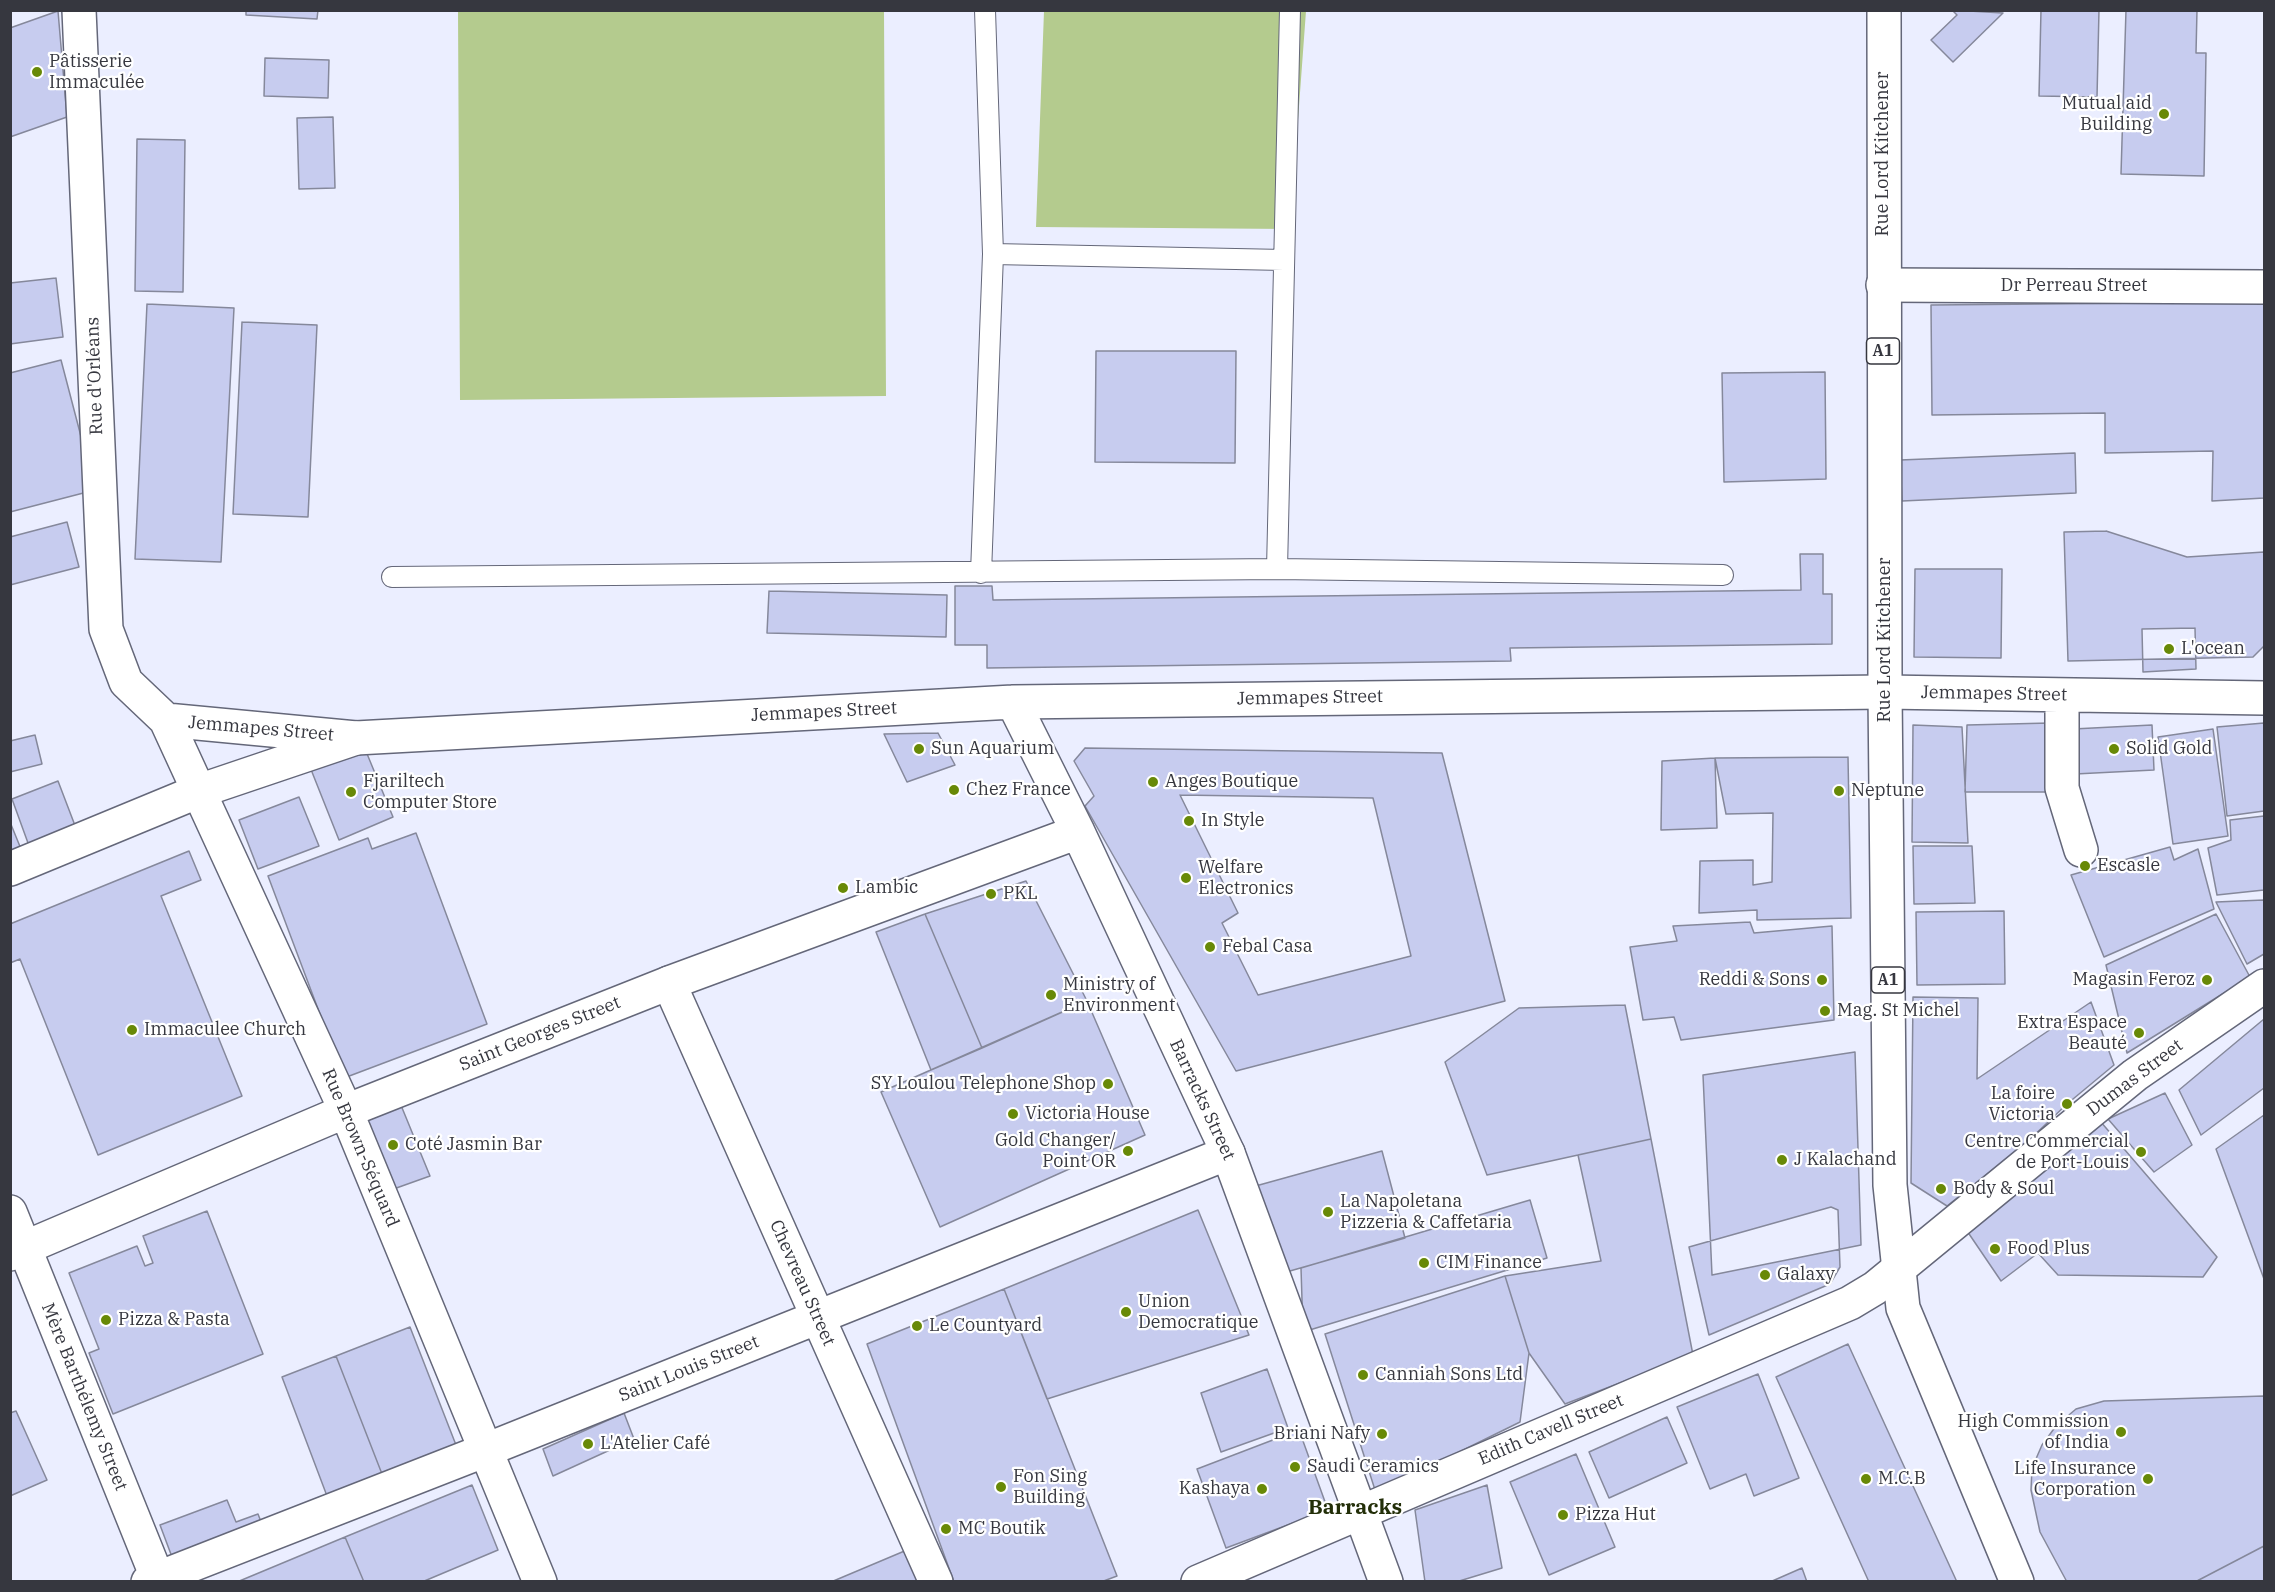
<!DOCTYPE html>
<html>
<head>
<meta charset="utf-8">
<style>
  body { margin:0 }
  #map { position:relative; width:2275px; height:1592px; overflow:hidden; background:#ebeeff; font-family:"IBM Plex Serif",serif }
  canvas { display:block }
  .frame { position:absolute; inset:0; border:12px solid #36373f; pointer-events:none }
</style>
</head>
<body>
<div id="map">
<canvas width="2275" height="1592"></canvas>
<div class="frame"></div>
</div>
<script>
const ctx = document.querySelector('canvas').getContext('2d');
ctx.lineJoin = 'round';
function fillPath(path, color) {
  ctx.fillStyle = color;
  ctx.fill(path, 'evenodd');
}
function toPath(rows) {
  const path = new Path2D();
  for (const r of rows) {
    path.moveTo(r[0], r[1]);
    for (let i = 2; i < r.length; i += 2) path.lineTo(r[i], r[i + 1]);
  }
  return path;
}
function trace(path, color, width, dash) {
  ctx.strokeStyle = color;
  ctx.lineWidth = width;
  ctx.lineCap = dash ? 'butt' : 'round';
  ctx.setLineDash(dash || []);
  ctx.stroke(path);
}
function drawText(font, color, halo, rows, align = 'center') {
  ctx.font = font + ' "IBM Plex Serif",serif';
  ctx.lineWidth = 4.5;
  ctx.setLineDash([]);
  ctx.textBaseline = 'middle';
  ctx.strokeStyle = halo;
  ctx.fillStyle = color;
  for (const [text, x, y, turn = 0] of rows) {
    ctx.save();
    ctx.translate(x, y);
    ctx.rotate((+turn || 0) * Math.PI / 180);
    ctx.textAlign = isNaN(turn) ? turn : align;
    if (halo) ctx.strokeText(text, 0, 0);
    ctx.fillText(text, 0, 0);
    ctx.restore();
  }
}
fillPath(toPath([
  [458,11,884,11,886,396,460,400],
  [1044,11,1306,11,1290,229,1036,227]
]), '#b4cb8e');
const building = toPath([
  [246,10,318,10,317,19,246,15,246,10],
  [1952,10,2003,13,1953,62,1931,40,1957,15,1952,10],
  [2041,10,2099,10,2097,97,2039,96,2041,10],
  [2126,10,2197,10,2196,53,2206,53,2204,176,2121,174,2126,10],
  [58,11,67,117,10,137,10,28,58,11],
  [265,58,329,60,328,98,264,96,265,58],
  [333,117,335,188,299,189,297,118,333,117],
  [137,139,185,140,183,292,135,291,137,139],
  [56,278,63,337,10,344,10,283,56,278],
  [2264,302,2264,498,2212,501,2213,451,2105,453,2105,413,1932,415,1931,305,2264,302],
  [147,304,234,308,221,562,135,559,147,304],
  [242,322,317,325,308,517,233,514,242,322],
  [1096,351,1236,351,1235,463,1095,462,1096,351],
  [61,360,95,490,10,512,10,373,61,360],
  [1825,372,1826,479,1724,482,1722,373,1825,372],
  [2075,453,2076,493,1902,501,1900,460,2075,453],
  [67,522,79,567,10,585,10,537,67,522],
  [2106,531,2187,557,2264,552,2264,646,2253,657,2068,661,2064,532,2106,531],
  [1800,554,1823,554,1823,594,1832,594,1832,644,1510,648,1511,661,987,668,987,645,955,645,955,586,992,586,993,600,1801,590,1800,554],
  [1915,569,2002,569,2001,658,1914,657,1915,569],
  [769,591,947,595,946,637,767,633,769,591],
  [2195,628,2196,669,2143,672,2142,629,2195,628],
  [2050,723,2050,792,1965,792,1967,725,2050,723],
  [2264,723,2264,811,2227,816,2217,727,2264,723],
  [1913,725,1962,727,1968,843,1912,842,1913,725],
  [2152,725,2154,770,2075,774,2073,729,2152,725],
  [2213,729,2228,836,2173,844,2158,737,2213,729],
  [938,733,955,765,907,782,884,734,938,733],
  [35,735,42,764,10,772,10,741,35,735],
  [363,744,393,817,339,840,310,767,363,744],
  [1085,748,1442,753,1505,1001,1236,1071,1085,806,1094,796,1074,761,1085,748],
  [1180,795,1373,798,1411,956,1258,995,1222,923,1238,913,1180,795],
  [1848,757,1851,918,1757,920,1757,910,1699,913,1700,861,1753,860,1753,885,1772,882,1773,813,1726,814,1715,758,1848,757],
  [1715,758,1717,828,1661,830,1662,761,1715,758],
  [58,781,79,836,32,854,12,799,58,781],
  [299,797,319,846,258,869,239,820,299,797],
  [2264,816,2264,890,2217,895,2208,848,2231,840,2230,820,2264,816],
  [10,822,21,849,10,853,10,822],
  [416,833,487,1024,344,1078,268,876,368,838,372,849,416,833],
  [1913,846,1972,846,1975,903,1914,904,1913,846],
  [2170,847,2174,860,2198,849,2214,909,2104,957,2071,875,2170,847],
  [189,851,201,880,161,896,242,1096,98,1155,20,959,10,963,10,924,189,851],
  [1026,881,1087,1001,982,1048,925,914,1026,881],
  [2264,900,2264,954,2247,964,2216,902,2264,900],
  [2004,911,2005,984,1917,985,1916,912,2004,911],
  [925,914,982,1048,931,1070,876,932,925,914],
  [2216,914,2250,977,2127,1053,2106,965,2216,914],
  [1750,922,1754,933,1832,926,1834,1020,1681,1040,1674,1017,1643,1020,1630,947,1677,941,1673,926,1750,922],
  [1913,997,1978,998,1977,1079,2091,1002,2114,1065,2067,1104,2025,1144,1947,1206,1911,1183,1913,997],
  [1087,1001,1145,1135,940,1227,881,1092,1087,1001],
  [1625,1005,1651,1139,1487,1175,1445,1062,1519,1008,1625,1005],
  [2264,1019,2264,1088,2201,1135,2179,1090,2264,1019],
  [1855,1052,1861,1245,1712,1275,1703,1075,1855,1052],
  [2165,1093,2192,1145,2154,1172,2108,1119,2165,1093],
  [398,1098,430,1176,388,1191,356,1115,398,1098],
  [2264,1115,2264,1279,2216,1149,2264,1115],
  [2100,1121,2217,1257,2203,1277,2058,1275,2038,1253,2001,1281,1963,1225,2100,1121],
  [1651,1139,1693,1355,1565,1404,1529,1353,1505,1276,1601,1261,1578,1155,1651,1139],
  [1382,1151,1405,1238,1276,1275,1252,1187,1382,1151],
  [1530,1200,1547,1258,1303,1332,1301,1268,1530,1200],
  [1831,1207,1838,1210,1840,1267,1830,1284,1709,1335,1689,1247,1831,1207],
  [1198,1210,1249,1335,1047,1399,1004,1289,1198,1210],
  [207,1211,263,1354,113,1414,89,1353,99,1349,69,1273,137,1246,145,1266,153,1263,143,1236,207,1211],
  [1505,1276,1529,1353,1520,1422,1376,1493,1325,1334,1505,1276],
  [1004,1289,1117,1576,1101,1582,954,1582,867,1344,1004,1289],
  [410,1327,456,1445,382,1474,336,1356,410,1327],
  [1848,1344,1957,1582,1869,1582,1776,1377,1848,1344],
  [336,1356,382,1474,327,1496,282,1377,336,1356],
  [1267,1369,1288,1428,1221,1452,1201,1393,1267,1369],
  [1758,1374,1799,1478,1754,1496,1746,1474,1710,1489,1677,1407,1758,1374],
  [2264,1396,2264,1546,2195,1582,2067,1582,2040,1532,2031,1490,2032,1468,2042,1445,2056,1426,2076,1409,2104,1401,2264,1396],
  [16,1411,47,1480,10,1496,10,1413,16,1411],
  [624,1413,634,1439,553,1476,543,1449,624,1413],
  [1667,1417,1687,1463,1609,1498,1589,1452,1667,1417],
  [1299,1430,1328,1510,1226,1548,1197,1469,1299,1430],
  [1576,1454,1615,1547,1549,1575,1510,1482,1576,1454],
  [472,1485,498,1550,422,1582,364,1582,345,1537,472,1485],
  [1487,1485,1502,1568,1456,1582,1425,1582,1415,1510,1487,1485],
  [227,1500,236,1522,258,1514,265,1532,175,1565,160,1525,227,1500],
  [345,1537,364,1582,237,1582,345,1537],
  [2264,1546,2264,1582,2195,1582,2264,1546],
  [914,1547,928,1582,831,1582,914,1547],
  [1802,1568,1807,1582,1770,1582,1802,1568]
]);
fillPath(building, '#c7ccef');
trace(building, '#85889b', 1.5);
const service = toPath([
  [993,254,1284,260],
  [1277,569,1290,10],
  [981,573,993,254,985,10],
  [392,577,1277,569,1723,575]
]);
const minor = toPath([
  [1883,285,2264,287],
  [1885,692,2264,698],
  [2062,695,2062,788,2081,850],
  [10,869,199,791,356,738],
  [669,983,936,1582],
  [10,1212,159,1582],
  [148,1582,486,1450,1228,1153],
  [1198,1582,1850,1303,1875,1288,2135,1075,2264,986]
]);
const tertiary = toPath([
  [79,10,106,629,126,682,166,720,346,1111,540,1582],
  [1013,702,1078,832,1228,1153,1386,1582],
  [166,720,356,738,1013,702,1885,692],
  [10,1254,346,1111,669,983,1078,832]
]);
const primary = toPath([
  [1884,10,1885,692,1890,1185,1903,1308,2017,1582]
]);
trace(service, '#646779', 22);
trace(minor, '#646779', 36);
trace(tertiary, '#646779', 36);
trace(primary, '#646779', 36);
trace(service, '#fff', 20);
trace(minor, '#fff', 33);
trace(tertiary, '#fff', 33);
trace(primary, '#fff', 33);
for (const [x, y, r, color] of [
  [37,72,6,"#688907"],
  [2164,114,6,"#688907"],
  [2169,649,6,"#688907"],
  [919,749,6,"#688907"],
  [2114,749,6,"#688907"],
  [1153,782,6,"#688907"],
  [954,790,6,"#688907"],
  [1839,791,6,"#688907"],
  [351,792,6,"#688907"],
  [1189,821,6,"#688907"],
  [2085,866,6,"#688907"],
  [1186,878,6,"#688907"],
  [843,888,6,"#688907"],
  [991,894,6,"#688907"],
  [1210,947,6,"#688907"],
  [1822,980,6,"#688907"],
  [2207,980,6,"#688907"],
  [1051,995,6,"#688907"],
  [1825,1011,6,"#688907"],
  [132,1030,6,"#688907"],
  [2139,1033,6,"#688907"],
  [1108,1084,6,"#688907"],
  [2067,1104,6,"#688907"],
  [1013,1114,6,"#688907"],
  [393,1145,6,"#688907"],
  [1128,1151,6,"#688907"],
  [2141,1152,6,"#688907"],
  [1782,1160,6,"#688907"],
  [1941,1189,6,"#688907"],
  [1328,1212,6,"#688907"],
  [1995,1249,6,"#688907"],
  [1424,1263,6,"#688907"],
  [1765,1275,6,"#688907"],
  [1126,1312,6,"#688907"],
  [106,1320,6,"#688907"],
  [917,1326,6,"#688907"],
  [1363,1375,6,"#688907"],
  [2121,1432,6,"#688907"],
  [1382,1434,6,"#688907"],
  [588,1444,6,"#688907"],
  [1295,1467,6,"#688907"],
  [1866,1479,6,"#688907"],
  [2148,1479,6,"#688907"],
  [1001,1487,6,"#688907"],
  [1262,1489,6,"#688907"],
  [1563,1515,6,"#688907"],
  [946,1529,6,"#688907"]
]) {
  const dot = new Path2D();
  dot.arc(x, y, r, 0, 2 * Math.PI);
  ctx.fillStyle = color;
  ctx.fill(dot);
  trace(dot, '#fff', 2);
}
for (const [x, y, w] of [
  [1883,351,33],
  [1888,980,33]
]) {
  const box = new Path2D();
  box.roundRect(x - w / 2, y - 13, w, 26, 4.5);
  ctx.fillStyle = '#fff';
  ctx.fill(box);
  trace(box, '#36373f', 1.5);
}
drawText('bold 16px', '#36373f', null, [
  ["A1",1883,351],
  ["A1",1888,980]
]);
drawText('18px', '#36373f', '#fff', [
  ["Pâtisserie",49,62],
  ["Immaculée",49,83],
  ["Mutual aid",2152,104,"right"],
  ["Building",2152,125,"right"],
  ["L'ocean",2181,649],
  ["Sun Aquarium",931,749],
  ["Solid Gold",2126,749],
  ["Fjariltech",363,782],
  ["Computer Store",363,803],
  ["Anges Boutique",1165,782],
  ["Chez France",966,790],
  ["Neptune",1851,791],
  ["In Style",1201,821],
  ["Escasle",2097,866],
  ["Welfare",1198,868],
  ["Electronics",1198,889],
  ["Lambic",855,888],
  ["PKL",1003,894],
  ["Febal Casa",1222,947],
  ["Reddi & Sons",1810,980,"right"],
  ["Magasin Feroz",2195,980,"right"],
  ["Ministry of",1063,985],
  ["Environment",1063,1006],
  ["Mag. St Michel",1837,1011],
  ["Extra Espace",2127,1023,"right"],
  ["Beauté",2127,1044,"right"],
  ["Immaculee Church",144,1030],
  ["SY Loulou Telephone Shop",1096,1084,"right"],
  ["La foire",2055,1094,"right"],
  ["Victoria",2055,1115,"right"],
  ["Victoria House",1025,1114],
  ["Gold Changer/",1116,1141,"right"],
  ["Point OR",1116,1162,"right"],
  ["Centre Commercial",2129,1142,"right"],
  ["de Port-Louis",2129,1163,"right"],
  ["Coté Jasmin Bar",405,1145],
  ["J Kalachand",1794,1160],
  ["Body & Soul",1953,1189],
  ["La Napoletana",1340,1202],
  ["Pizzeria & Caffetaria",1340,1223],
  ["Food Plus",2007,1249],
  ["CIM Finance",1436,1263],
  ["Galaxy",1777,1275],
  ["Union",1138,1302],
  ["Democratique",1138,1323],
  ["Pizza & Pasta",118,1320],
  ["Le Countyard",929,1326],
  ["Canniah Sons Ltd",1375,1375],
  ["High Commission",2109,1422,"right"],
  ["of India",2109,1443,"right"],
  ["Briani Nafy",1370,1434,"right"],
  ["L'Atelier Café",600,1444],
  ["Saudi Ceramics",1307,1467],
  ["Life Insurance",2136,1469,"right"],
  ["Corporation",2136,1490,"right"],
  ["Fon Sing",1013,1477],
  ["Building",1013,1498],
  ["M.C.B",1878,1479],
  ["Kashaya",1250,1489,"right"],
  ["Pizza Hut",1575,1515],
  ["MC Boutik",958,1529]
], 'left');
drawText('18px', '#36373f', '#fff', [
  ["Rue Lord Kitchener",1883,154,-90],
  ["Dr Perreau Street",2074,286],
  ["Rue d'Orléans",95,376,-92],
  ["Rue Lord Kitchener",1885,640,-90],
  ["Jemmapes Street",1994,694,1],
  ["Jemmapes Street",1310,698,-1],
  ["Jemmapes Street",824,712,-3],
  ["Jemmapes Street",261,729,5],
  ["Saint Georges Street",540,1034,-22],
  ["Dumas Street",2135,1078,-37],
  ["Barracks Street",1202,1100,65],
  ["Rue Brown-Séquard",360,1148,67],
  ["Chevreau Street",802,1283,66],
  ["Saint Louis Street",689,1369,-22],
  ["Mère Barthélemy Street",84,1397,68],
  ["Edith Cavell Street",1551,1430,-23]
]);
drawText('bold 21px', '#222e08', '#fff', [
  ["Barracks",1355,1508]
]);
</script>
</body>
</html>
